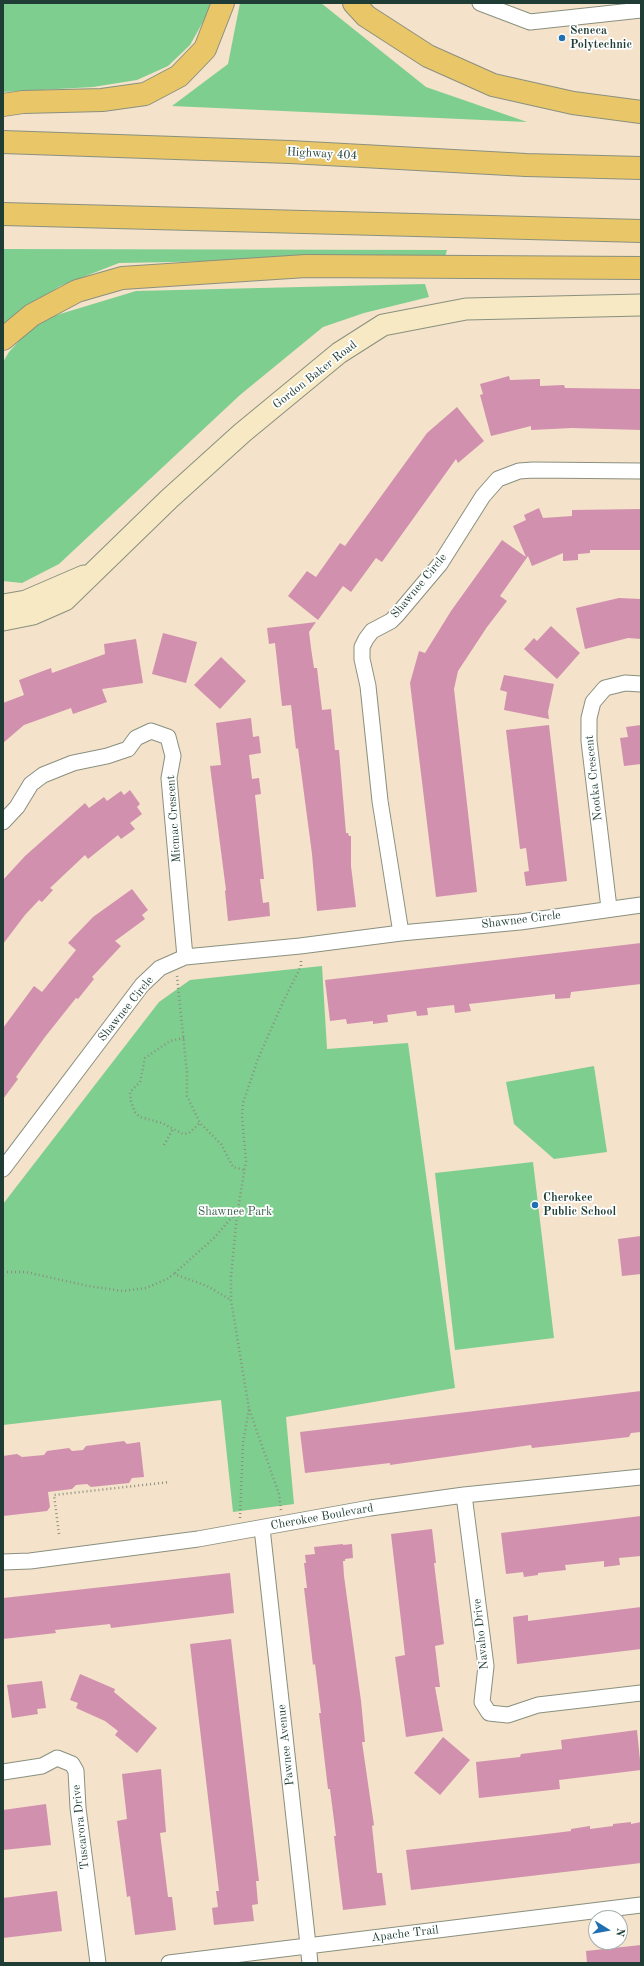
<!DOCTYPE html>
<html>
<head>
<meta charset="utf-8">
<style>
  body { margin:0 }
  #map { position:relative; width:644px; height:1966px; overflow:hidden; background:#f4e2ca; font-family:"Old Standard TT",serif }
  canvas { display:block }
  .frame { position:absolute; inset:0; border:4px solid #1f3d34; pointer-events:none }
  .north { position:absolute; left:588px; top:1910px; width:40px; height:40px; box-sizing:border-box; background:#fff; border:1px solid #a5b1ae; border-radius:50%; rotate:101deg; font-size:11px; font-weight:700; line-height:16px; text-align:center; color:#1f3d34 }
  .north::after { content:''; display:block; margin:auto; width:14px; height:18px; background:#1f6fb2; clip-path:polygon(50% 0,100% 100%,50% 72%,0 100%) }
</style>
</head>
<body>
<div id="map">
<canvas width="644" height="1966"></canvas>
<div class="frame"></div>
<div class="north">N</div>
</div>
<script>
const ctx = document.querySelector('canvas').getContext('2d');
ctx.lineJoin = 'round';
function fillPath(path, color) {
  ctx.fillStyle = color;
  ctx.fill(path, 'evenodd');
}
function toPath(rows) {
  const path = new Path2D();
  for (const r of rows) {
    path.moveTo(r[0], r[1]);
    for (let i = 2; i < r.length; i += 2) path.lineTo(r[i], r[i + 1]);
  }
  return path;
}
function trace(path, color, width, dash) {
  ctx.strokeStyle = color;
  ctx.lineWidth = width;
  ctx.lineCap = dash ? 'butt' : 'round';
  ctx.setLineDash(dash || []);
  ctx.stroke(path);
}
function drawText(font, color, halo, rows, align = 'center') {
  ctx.font = font + ' "Old Standard TT",serif';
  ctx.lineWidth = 3.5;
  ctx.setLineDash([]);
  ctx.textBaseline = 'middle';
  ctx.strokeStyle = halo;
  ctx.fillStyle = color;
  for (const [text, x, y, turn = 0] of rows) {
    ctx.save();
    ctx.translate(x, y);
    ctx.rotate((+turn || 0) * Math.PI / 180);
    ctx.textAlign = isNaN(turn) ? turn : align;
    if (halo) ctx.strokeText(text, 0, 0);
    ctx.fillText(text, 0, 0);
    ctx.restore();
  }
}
fillPath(toPath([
  [3,3,210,3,209,11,190,45,168,66,137,80,93,87,3,92],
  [240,3,321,3,426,87,527,122,172,106,228,64],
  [3,249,447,250,445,257,119,263,60,286,16,315,3,326],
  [425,284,429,297,364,313,323,327,240,395,59,564,22,583,3,581,3,362,9,352,37,321,136,291],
  [322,966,327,1049,408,1043,455,1388,286,1417,294,1504,233,1512,221,1400,3,1425,3,1204,159,1002,190,980],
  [594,1066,607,1152,554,1159,514,1124,506,1082],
  [533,1162,554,1338,455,1350,435,1173]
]), '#7ece8f');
fillPath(toPath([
  [509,376,510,380,540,379,540,386,564,385,565,388,641,389,641,430,572,428,531,430,531,426,491,436,480,395,483,394,480,384],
  [457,407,484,441,458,463,456,459,382,562,376,558,351,592,343,586,318,620,288,596,307,571,316,577,340,543,345,546,427,433],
  [539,508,543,518,572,516,572,510,641,509,641,550,590,550,590,553,578,554,578,560,563,561,563,553,532,566,528,556,500,596,507,601,487,627,458,671,454,689,477,892,436,897,410,683,419,651,425,653,451,611,502,540,526,557,513,526,526,520,524,515],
  [619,598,641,599,641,639,628,638,585,649,576,608],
  [316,622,309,632,311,648,314,668,317,668,322,710,331,709,335,750,339,750,346,833,348,833,349,836,351,836,351,866,356,907,317,911,312,854,298,748,296,749,291,705,282,706,275,643,269,644,267,628],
  [551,626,580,653,557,679,524,649,534,638,537,641],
  [163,633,197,642,186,683,152,674],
  [136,639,143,683,102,689,107,702,73,714,71,708,24,725,3,743,3,703,24,695,19,680,51,668,52,673,105,654,104,644],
  [221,657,246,681,220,709,194,685],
  [504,675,554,684,548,712,549,719,504,710,507,692,500,690],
  [251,718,253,737,259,736,261,753,249,755,252,779,259,778,261,794,255,795,264,879,260,879,263,903,269,902,270,916,228,921,225,891,226,890,210,766,221,765,216,723],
  [549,725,567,881,526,886,524,872,529,871,526,848,520,849,506,730],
  [641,725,641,764,624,766,620,738,628,737,626,727],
  [130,790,140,804,137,807,142,814,130,823,135,829,121,839,118,835,88,859,85,855,50,888,53,890,42,902,39,900,25,915,3,944,3,880,25,856,85,803,89,808,104,797,107,801,121,791,124,795],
  [132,889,148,910,142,915,145,919,115,941,121,946,92,977,94,979,78,999,76,998,45,1037,16,1077,18,1079,3,1099,3,1028,34,986,42,992,76,950,68,943,93,917],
  [641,943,641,984,571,992,570,998,555,999,555,994,469,1004,471,1011,455,1013,454,1005,427,1008,428,1015,417,1016,416,1011,387,1015,388,1022,373,1024,373,1021,347,1024,346,1019,330,1021,325,980],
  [641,1236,641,1274,622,1276,618,1239],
  [641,1391,641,1432,631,1433,629,1437,532,1448,531,1445,390,1465,390,1463,305,1473,300,1432],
  [124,1441,127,1444,140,1442,144,1477,132,1478,129,1483,91,1487,87,1484,76,1485,72,1489,48,1492,50,1507,47,1511,3,1516,3,1456,17,1454,22,1457,44,1455,47,1451,69,1448,72,1451,83,1450,86,1446],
  [641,1516,641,1556,619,1558,620,1565,604,1567,604,1561,565,1565,566,1570,538,1573,538,1575,524,1577,523,1572,506,1574,501,1533],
  [432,1529,436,1563,434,1563,444,1644,435,1646,440,1687,435,1687,443,1731,406,1737,395,1657,405,1655,391,1534],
  [343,1544,343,1545,352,1544,353,1558,345,1559,345,1561,343,1561,344,1576,361,1701,365,1742,362,1742,374,1825,372,1826,377,1873,382,1873,386,1905,343,1910,334,1836,336,1836,330,1789,328,1789,319,1713,321,1713,315,1664,313,1665,309,1630,304,1588,307,1588,304,1563,306,1563,305,1555,315,1554,314,1547],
  [230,1573,234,1613,111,1628,110,1624,55,1630,56,1633,3,1639,3,1598],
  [641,1607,641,1649,517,1664,513,1617,528,1615,528,1621],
  [231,1639,259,1881,256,1881,258,1904,252,1905,254,1921,214,1925,212,1908,218,1907,216,1891,219,1891,190,1644],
  [80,1674,115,1689,114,1692,157,1728,137,1753,115,1735,118,1731,105,1721,76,1708,78,1703,70,1700],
  [42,1681,46,1708,37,1709,38,1714,12,1718,7,1685],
  [637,1730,641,1770,559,1780,560,1789,479,1798,476,1762,520,1757,521,1754,562,1749,561,1740],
  [443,1737,470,1760,440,1795,414,1773],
  [161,1769,166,1832,160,1833,168,1897,172,1897,176,1930,135,1935,130,1896,127,1897,117,1821,127,1819,122,1774],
  [46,1804,51,1845,3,1850,3,1810],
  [631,1822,631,1824,641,1822,641,1863,411,1890,406,1850,530,1836,571,1831,571,1829,590,1826,590,1829,613,1826,613,1824],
  [57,1891,62,1931,3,1938,3,1898],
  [641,1945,641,1963,587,1963,586,1951]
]), '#d190ad');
const street = toPath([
  [480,3,530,22,641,10],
  [3,822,17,807,31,784,43,775,73,763,107,756,128,749,136,738,151,731,168,737,173,756,169,778,185,957],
  [609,908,589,741,589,718,593,702,605,688,625,683,641,684],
  [401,933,380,801,368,686,362,659,362,647,366,639,372,631,391,621,397,615,440,564,483,496,498,479,519,471,533,470,641,471],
  [3,1169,142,985,160,968,185,957,300,946,401,933,520,922,641,905],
  [464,1495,486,1666,482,1702,489,1713,508,1715,538,1705,641,1693],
  [262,1528,310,1963],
  [3,1562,30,1561,198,1539,370,1508,464,1495,641,1477],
  [3,1772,42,1766,57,1758,72,1764,76,1771,78,1808,98,1963],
  [169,1963,641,1905]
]);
const secondary = toPath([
  [3,605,26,601,84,576],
  [3,620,33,614,65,600,169,499,242,433,339,353,383,325,466,309,641,305]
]);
const highway = toPath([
  [354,3,366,16,428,56,493,85,573,103,641,112],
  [3,105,23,102,102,100,145,94,179,76,205,49,223,3],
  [3,142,290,152,526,165,641,168],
  [3,214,641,231],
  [3,339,32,315,77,291,122,278,306,266,641,268]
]);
trace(street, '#8a907f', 17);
trace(secondary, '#8a907f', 23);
trace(highway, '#8a907f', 24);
trace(toPath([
  [177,976,187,1073,187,1096,200,1123,221,1144,233,1167,244,1170],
  [184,1038,170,1041,145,1058,140,1082,130,1092,131,1102,135,1112,140,1117,162,1123,183,1134,189,1133,200,1123],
  [164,1145,173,1129],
  [3,1272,26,1272,88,1286,123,1291,146,1288,167,1279,174,1274,207,1286,231,1300],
  [175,1273,215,1237,232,1217,237,1215],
  [281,1510,279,1494,249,1409,231,1300,231,1276,237,1215,246,1161,242,1116,243,1103,258,1059,283,1002,301,966,301,961],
  [240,1518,243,1443,249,1409],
  [59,1534,54,1495,170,1482]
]), '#8a907f', 2.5, [1, 3]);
trace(street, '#fff', 15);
trace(secondary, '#f6e9c3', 21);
trace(highway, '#e9c769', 22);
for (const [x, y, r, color] of [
  [562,38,4,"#1f6fb2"],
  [535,1205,4,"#1f6fb2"]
]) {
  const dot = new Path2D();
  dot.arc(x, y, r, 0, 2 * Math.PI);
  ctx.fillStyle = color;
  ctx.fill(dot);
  trace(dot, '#fff', 1.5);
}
drawText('bold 12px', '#1f3d34', '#fff', [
  ["Seneca",570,31],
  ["Polytechnic",570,45],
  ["Cherokee",543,1198],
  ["Public School",543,1212]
], 'left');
drawText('12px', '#1f3d34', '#fff', [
  ["Highway 404",322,154,3],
  ["Gordon Baker Road",315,375,-38],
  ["Shawnee Circle",419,586,-50],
  ["Nootka Crescent",594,778,-96],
  ["Micmac Crescent",174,819,-94],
  ["Shawnee Circle",521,920,-7],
  ["Shawnee Circle",126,1009,-51],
  ["Cherokee Boulevard",322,1517,-10],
  ["Navaho Drive",481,1634,-96],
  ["Pawnee Avenue",286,1745,-96],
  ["Tuscarora Drive",81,1827,-96],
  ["Apache Trail",405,1934,-7]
]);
drawText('12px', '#37614b', '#fff', [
  ["Shawnee Park",235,1212]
]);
</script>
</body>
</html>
